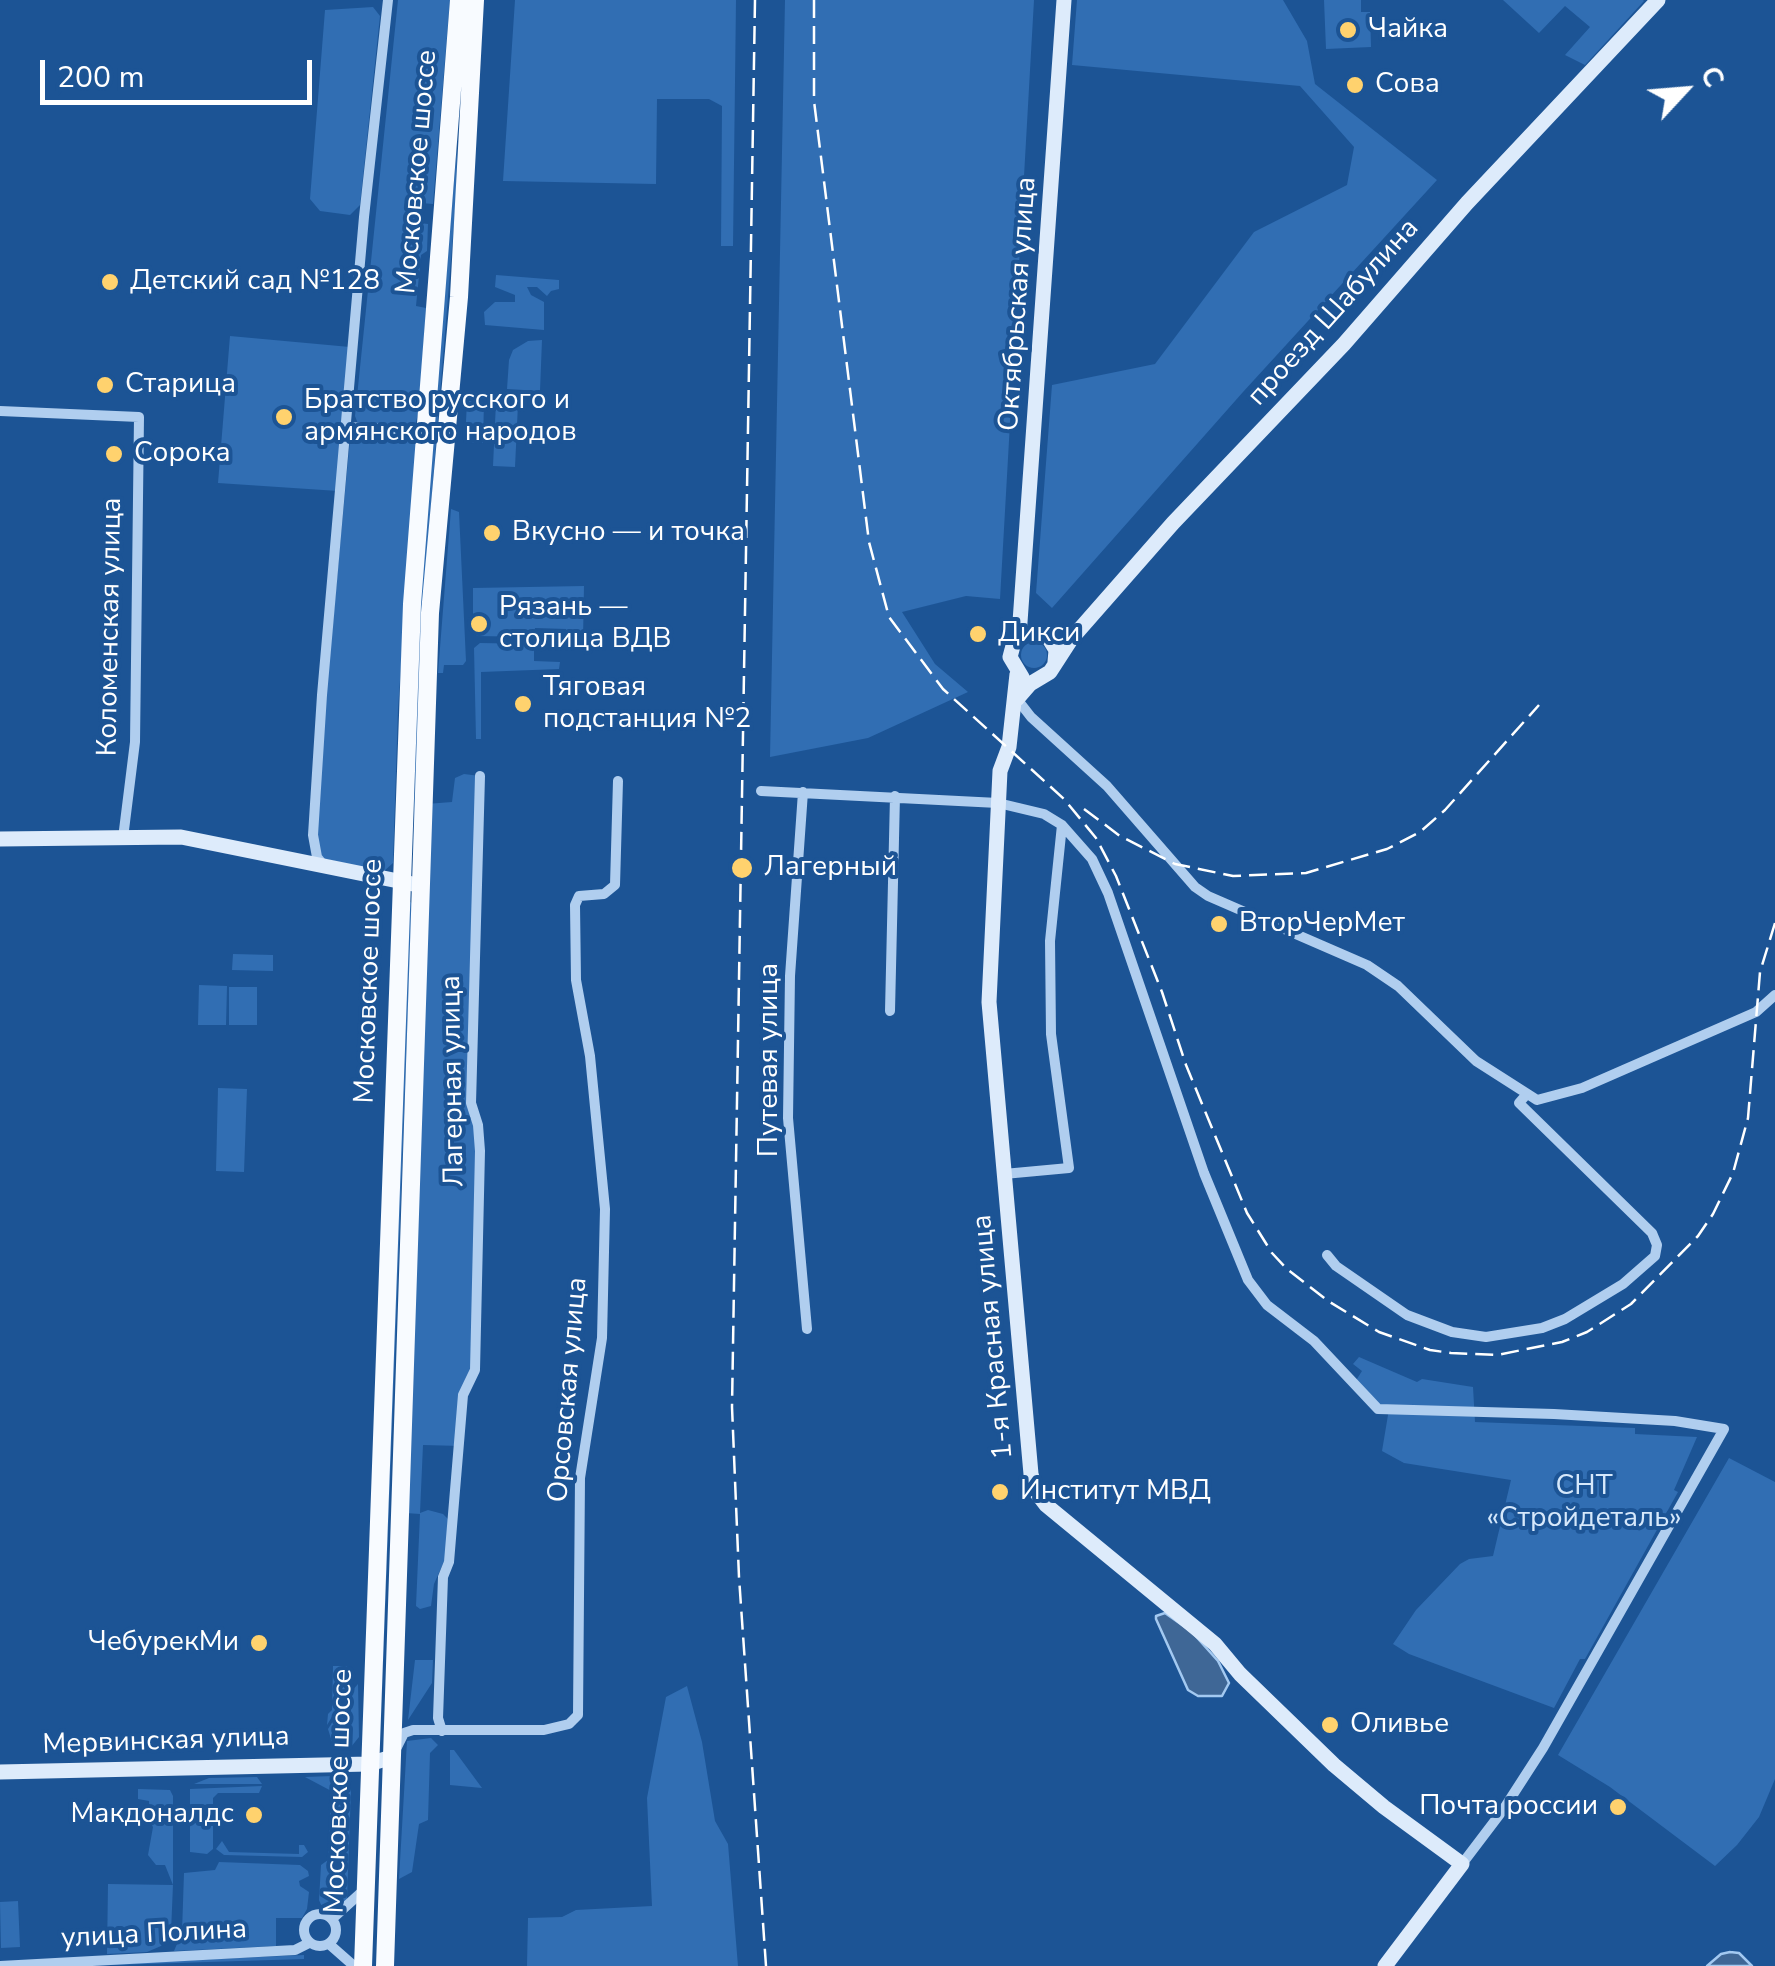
<!DOCTYPE html>
<html>
<head>
<meta charset="utf-8">
<style>
  body { margin:0 }
  #map { position:relative; width:1775px; height:1966px; overflow:hidden; background:#1c5495; font-family:"Nunito Sans",sans-serif }
  canvas { display:block }
  .north { position:absolute; left:1635px; top:40px; width:100px; height:100px; -webkit-text-stroke:8px #1c5495; paint-order:stroke; rotate:64deg; font-size:28px; font-weight:700; line-height:40px; text-align:center; color:#fff }
  .north::after { content:''; display:block; margin:auto; width:35px; height:45px; background:#fff; clip-path:polygon(50% 0,100% 100%,50% 72%,0 100%) }
  .scale { position:absolute; left:40px; top:60px; width:272px; height:45px; box-sizing:border-box; border:5px solid #fff; border-top:0; padding-left:12px; font-size:30px; line-height:35px; white-space:nowrap; color:#fff; -webkit-text-stroke:8px #1c5495; paint-order:stroke }
</style>
</head>
<body>
<div id="map">
<canvas width="1775" height="1966"></canvas>
<div class="north">С</div>
<div class="scale">200 m</div>
</div>
<script>
const ctx = document.querySelector('canvas').getContext('2d');
ctx.lineJoin = 'round';
function fillPath(path, color) {
  ctx.fillStyle = color;
  ctx.fill(path, 'evenodd');
}
function toPath(rows) {
  const path = new Path2D();
  for (const r of rows) {
    if (r.length === 3) {
      path.moveTo(r[0] + r[2], r[1]);
      path.arc(r[0], r[1], r[2], 0, 2 * Math.PI);
      continue;
    }
    path.moveTo(r[0], r[1]);
    for (let i = 2; i < r.length; i += 2) path.lineTo(r[i], r[i + 1]);
  }
  return path;
}
function trace(path, color, width, dash) {
  ctx.strokeStyle = color;
  ctx.lineWidth = width;
  ctx.lineCap = dash ? 'butt' : 'round';
  ctx.setLineDash(dash || []);
  ctx.stroke(path);
}
function drawText(font, color, halo, rows, align = 'center') {
  ctx.font = font + ' "Nunito Sans",sans-serif';
  ctx.lineWidth = 8;
  ctx.setLineDash([]);
  ctx.textBaseline = 'middle';
  ctx.strokeStyle = halo;
  ctx.fillStyle = color;
  for (const [text, x, y, turn = 0] of rows) {
    ctx.save();
    ctx.translate(x, y);
    ctx.rotate((+turn || 0) * Math.PI / 180);
    ctx.textAlign = isNaN(turn) ? turn : align;
    if (halo) ctx.strokeText(text, 0, 0);
    ctx.fillText(text, 0, 0);
    ctx.restore();
  }
}
fillPath(toPath([
  [398,0,450,0,433,204,421,203,419,223,428,224,427,251,421,255,416,306,426,308,419,411,415,425,408,426,358,424,355,416],
  [515,0,736,0,733,246,721,246,722,106,709,99,657,99,656,184,503,181],
  [785,0,1034,0,1000,599,966,596,902,612,935,664,968,692,868,738,770,757],
  [1077,0,1283,0,1307,41,1315,84,1437,180,1243,392,1052,608,1036,593,1052,385,1155,364,1254,232,1347,185,1354,147,1300,86,1072,65],
  [1324,0,1361,0,1361,12,1370,12,1371,47,1326,49],
  [1503,0,1643,0,1644,1,1585,65,1565,55,1590,27,1565,6,1539,33],
  [373,7,380,16,360,205,350,215,320,211,310,199,325,10],
  [457,146,456,198,423,604,413,873,418,602],
  [496,275,559,280,559,289,551,291,547,296,537,287,527,287,531,295,544,302,544,330,485,325,484,312,495,302,515,302,515,295,495,287],
  [230,336,350,347,338,491,218,483],
  [542,340,540,391,507,389,509,360,513,350,528,341],
  [467,401,484,402,483,443,465,442],
  [496,402,518,404,515,467,493,466],
  [364,432,408,434,417,441,398,709,393,863,383,872,321,858,317,835,321,749,350,439,356,433],
  [451,509,459,512,466,661,463,665,444,665,443,673,438,673],
  [584,586,583,639,566,639,566,629,535,628,534,637,477,636,473,631,473,588],
  [1034,655,13],
  [480,643,534,644,534,661,560,662,559,669,481,672,481,739,476,739,474,648],
  [464,774,480,776,471,1103,478,1125,475,1370,468,1383,461,1446,423,1445,420,1513,428,1510,443,1514,448,1519,446,1557,434,1584,431,1606,420,1609,416,1606,420,1514,406,1513,426,804,452,802,455,778],
  [409,901,412,903,380,1745,380,1744],
  [233,954,273,955,273,971,232,970],
  [199,985,227,986,226,1025,198,1025],
  [229,987,257,987,257,1025,229,1025],
  [218,1088,247,1089,244,1172,216,1171],
  [1359,1357,1417,1382,1422,1379,1473,1387,1475,1422,1635,1428,1635,1434,1697,1437,1674,1490,1678,1492,1585,1659,1580,1659,1554,1708,1409,1654,1393,1644,1416,1610,1460,1564,1469,1559,1493,1556,1511,1480,1404,1463,1382,1451,1389,1409,1371,1400,1355,1382,1362,1371,1353,1364],
  [1729,1458,1775,1482,1775,1779,1759,1817,1737,1845,1715,1866,1610,1787,1558,1755],
  [415,1660,433,1660,432,1683,408,1720],
  [333,1666,347,1666,350,1687,327,1725,328,1714,332,1710],
  [358,1684,359,1737,351,1747,351,1692],
  [687,1686,702,1742,715,1821,728,1844,738,1966,527,1966,528,1918,562,1917,576,1910,652,1906,647,1798,666,1697],
  [349,1696,349,1741,332,1742,328,1729],
  [431,1738,438,1745,430,1753,428,1820,419,1824,412,1872,399,1879,407,1741],
  [450,1750,454,1750,482,1788,450,1785],
  [332,1776,344,1779,351,1789,347,1899,343,1907,337,1794,305,1777],
  [257,1777,262,1784,194,1784,209,1778],
  [262,1786,259,1793,218,1793,213,1798,213,1849,207,1854,190,1852,190,1789],
  [138,1789,170,1790,173,1796,173,1885,171,1932,161,1946,147,1952,107,1954,108,1884,173,1885,165,1865,156,1865,148,1855,153,1827,150,1822,149,1801,138,1799],
  [331,1797,339,1910,336,1912,322,1907,319,1900,321,1865,328,1860],
  [222,1841,229,1852,299,1854,299,1845,304,1845,308,1852,302,1857,224,1855,216,1849],
  [219,1862,300,1865,308,1871,309,1876,299,1881,300,1886,309,1892,307,1909,302,1918,276,1918,276,1946,174,1951,182,1932,184,1873,215,1870],
  [18,1901,20,1947,1,1948,0,1902],
  [304,1955,304,1959,81,1966,105,1964]
]), '#316eb3');
const water = toPath([
  [1165,1613,1192,1632,1218,1661,1229,1683,1222,1696,1198,1696,1188,1690,1156,1619,1156,1616,1165,1613],
  [1730,1952,1739,1953,1752,1966,1707,1966,1721,1954,1730,1952]
]);
fillPath(water, '#3f6796');
trace(water, '#a3c9f1', 2.5);
trace(toPath([
  [0,411,139,417,135,742,123,838],
  [348,427,423,431],
  [1017,699,1031,717,1107,786,1195,887,1208,896,1367,965,1398,986,1476,1061,1537,1100,1582,1088,1756,1012,1775,995],
  [761,791,998,803,1044,814,1062,825,1092,859,1108,893,1204,1173,1248,1280,1267,1305,1314,1341,1378,1409,1554,1414,1675,1421,1724,1429,1543,1748,1503,1810,1462,1864],
  [803,792,790,976,788,1118,807,1329],
  [325,867,317,857,313,835,322,695,364,217,388,0],
  [890,1011,895,796],
  [1004,1174,1069,1168,1051,1034,1050,941,1062,825],
  [1327,1255,1336,1266,1407,1315,1452,1332,1486,1337,1542,1328,1565,1319,1623,1284,1655,1256,1657,1245,1652,1233,1519,1103,1526,1095],
  [442,1731,438,1718,443,1577,449,1562,463,1395,475,1370,480,1151,478,1125,471,1103,480,776],
  [397,1747,404,1733,413,1730,544,1730,569,1724,578,1715,580,1478,602,1338,605,1209,590,1056,576,980,575,905,579,896,604,894,615,885,618,781],
  [320,1930,16],
  [332,1919,364,1890],
  [329,1944,354,1966],
  [0,1966,295,1950,309,1943]
]), '#b0ceef', 10);
trace(toPath([
  [1019,636,1064,0],
  [1017,674,1009,747,1000,771,989,1002,1031,1474,1036,1492,1046,1505,1215,1644,1240,1674,1334,1765,1384,1807,1462,1864,1385,1966],
  [1022,677,1010,657,1014,642,1026,633,1048,637,1056,650,1055,662],
  [1017,699,1030,684,1050,672,1072,638,1173,523,1344,344,1467,203,1658,0],
  [0,839,181,837,413,884],
  [0,1772,369,1764,392,1757]
]), '#ddebfb', 15);
trace(toPath([
  [363,1966,412,604,459,0],
  [385,1966,430,613,459,297,475,0]
]), '#f8fbff', 18);
trace(toPath([
  [755,0,732,1407,739,1577,766,1966],
  [814,0,814,101,869,542,889,617,943,689,1064,799,1096,838,1116,876,1162,992,1186,1065,1247,1213,1272,1253,1287,1269,1328,1301,1379,1332,1430,1350,1451,1353,1497,1355,1562,1342,1587,1332,1631,1304,1698,1236,1713,1214,1733,1173,1748,1118,1760,972,1775,923],
  [1084,809,1120,836,1175,864,1233,876,1306,873,1387,849,1420,832,1445,810,1539,705]
]), '#fff', 2.5, [18, 8]);
for (const [x, y, r, color] of [
  [1348,30,10,"#ffd26e"],
  [1355,85,10,"#ffd26e"],
  [110,282,10,"#ffd26e"],
  [105,385,10,"#ffd26e"],
  [284,417,10,"#ffd26e"],
  [114,454,10,"#ffd26e"],
  [492,533,10,"#ffd26e"],
  [479,624,10,"#ffd26e"],
  [978,634,10,"#ffd26e"],
  [523,704,10,"#ffd26e"],
  [742,868,12,"#ffd26e"],
  [1219,924,10,"#ffd26e"],
  [1000,1492,10,"#ffd26e"],
  [259,1643,10,"#ffd26e"],
  [1330,1725,10,"#ffd26e"],
  [1618,1807,10,"#ffd26e"],
  [254,1815,10,"#ffd26e"]
]) {
  const dot = new Path2D();
  dot.arc(x, y, r, 0, 2 * Math.PI);
  ctx.fillStyle = color;
  ctx.fill(dot);
  trace(dot, '#1c5495', 4);
}
drawText('28px', '#fff', '#1c5495', [
  ["Чайка",1368,30],
  ["Сова",1375,85],
  ["Детский сад №128",130,282],
  ["Старица",125,385],
  ["Братство русского и",304,401],
  ["армянского народов",304,433],
  ["Сорока",134,454],
  ["Вкусно — и точка",512,533],
  ["Рязань —",499,608],
  ["столица ВДВ",499,640],
  ["Дикси",998,634],
  ["Тяговая",543,688],
  ["подстанция №2",543,720],
  ["Лагерный",764,868],
  ["ВторЧерМет",1239,924],
  ["Институт МВД",1020,1492],
  ["ЧебурекМи",239,1643,"right"],
  ["Оливье",1350,1725],
  ["Почта россии",1598,1807,"right"],
  ["Макдоналдс",234,1815,"right"]
], 'left');
drawText('28px', '#fff', '#1c5495', [
  ["Московское шоссе",418,172,-85],
  ["Октябрьская улица",1019,304,-86],
  ["проезд Шабулина",1334,313,-48],
  ["Коломенская улица",111,627,-89],
  ["Московское шоссе",370,981,-88],
  ["Путевая улица",770,1060,-90],
  ["Лагерная улица",454,1081,-91],
  ["1-я Красная улица",994,1337,-95],
  ["Орсовская улица",569,1390,-85],
  ["Мервинская улица",166,1742,-2],
  ["Московское шоссе",340,1791,-88],
  ["улица Полина",154,1935,-3]
]);
drawText('28px', '#d6e8fb', '#1c5495', [
  ["СНТ",1584,1487],
  ["«Стройдеталь»",1584,1519]
]);
</script>
</body>
</html>
